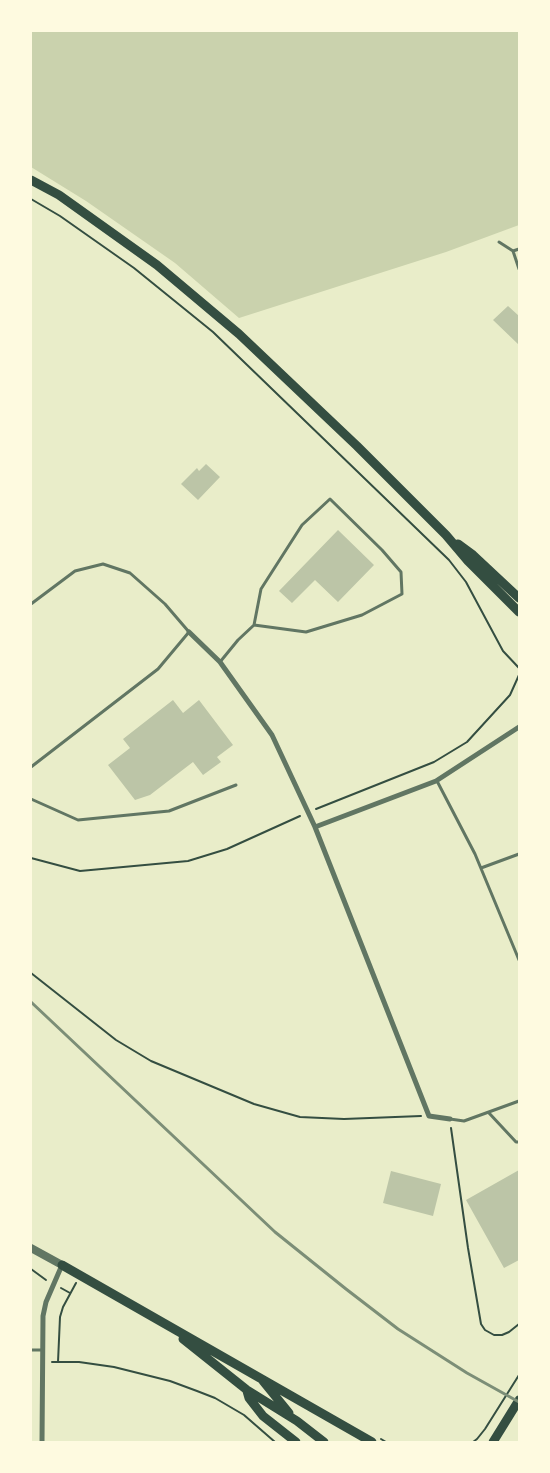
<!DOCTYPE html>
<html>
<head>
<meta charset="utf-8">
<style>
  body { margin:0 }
  #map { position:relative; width:550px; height:1473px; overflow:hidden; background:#e9edc9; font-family:"Roboto Condensed",sans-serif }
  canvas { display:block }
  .frame { position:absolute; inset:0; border:32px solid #fefae0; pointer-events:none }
</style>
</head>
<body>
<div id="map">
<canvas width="550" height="1473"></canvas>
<div class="frame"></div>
</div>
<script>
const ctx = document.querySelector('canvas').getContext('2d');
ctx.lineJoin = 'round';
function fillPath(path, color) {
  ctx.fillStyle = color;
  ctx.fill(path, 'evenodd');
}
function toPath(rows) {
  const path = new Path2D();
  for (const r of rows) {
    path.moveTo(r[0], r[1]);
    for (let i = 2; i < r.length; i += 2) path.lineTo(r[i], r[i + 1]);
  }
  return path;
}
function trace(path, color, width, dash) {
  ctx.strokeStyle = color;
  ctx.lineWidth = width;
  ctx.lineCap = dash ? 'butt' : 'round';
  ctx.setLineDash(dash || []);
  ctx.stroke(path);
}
fillPath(toPath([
  [31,31,519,31,519,225,446,252,239,318,175,263,86,201,31,167]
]), '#cad2ad');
fillPath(toPath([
  [508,306,519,316,519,345,493,320],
  [206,464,220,477,198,500,181,484,197,468,199,471],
  [338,530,374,565,338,602,315,580,292,603,279,591],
  [173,700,183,713,199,700,233,745,217,757,221,762,203,775,193,762,150,795,135,800,108,765,130,748,123,739],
  [519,1170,519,1260,504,1268,466,1200],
  [391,1171,441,1184,433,1216,383,1203]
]), '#bcc5a7');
trace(toPath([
  [31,199,60,216,134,268,213,332,449,560,466,582,503,651,519,668],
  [316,809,434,762,467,742,510,695,519,675],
  [31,858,80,871,188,861,227,849,300,816],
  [31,973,116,1040,151,1061,254,1104,300,1117,344,1119,421,1116],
  [451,1128,468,1248,481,1324,485,1330,494,1335,502,1335,509,1332,519,1324],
  [31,1269,46,1280],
  [61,1288,70,1293],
  [52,1362,79,1362,114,1367,170,1381,197,1391,215,1398,244,1415,275,1442],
  [58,1362,60,1317,63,1307,76,1283],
  [381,1439,386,1442],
  [473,1442,477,1439,485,1429,519,1375]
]), '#344e41', 2);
trace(toPath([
  [499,242,513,251,519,249],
  [513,251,519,269],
  [31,604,75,571,103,564,130,573,165,604,189,632,158,669,31,767],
  [220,662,238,640,254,625,261,589,302,525,330,499,382,550,401,572,402,594,362,615,306,632,254,625],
  [437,781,475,854,519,960],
  [31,799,78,820,169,811,236,785],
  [481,868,519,854],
  [489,1113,516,1142,519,1142],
  [450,1119,464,1121,519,1101],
  [31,1350,42,1350]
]), '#617663', 3);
trace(toPath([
  [189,632,220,662,272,735,315,827,436,781,519,727],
  [315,827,429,1116,450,1119],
  [42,1442,43,1316,46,1302,62,1265]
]), '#617663', 5);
trace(toPath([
  [31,1248,62,1265]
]), '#617663', 8);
trace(toPath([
  [31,180,59,195,157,265,239,334,357,446,446,535,468,561,519,612],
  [458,544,473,555,519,598],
  [62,1265,372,1442],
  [183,1339,247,1390,297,1421,324,1442],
  [263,1381,289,1413],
  [247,1391,249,1398,263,1416,296,1442],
  [493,1442,519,1400]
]), '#344e41', 9);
trace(toPath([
  [31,1002,275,1232,346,1289,398,1329,467,1373,519,1402]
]), '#7c8e77', 3);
</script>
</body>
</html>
